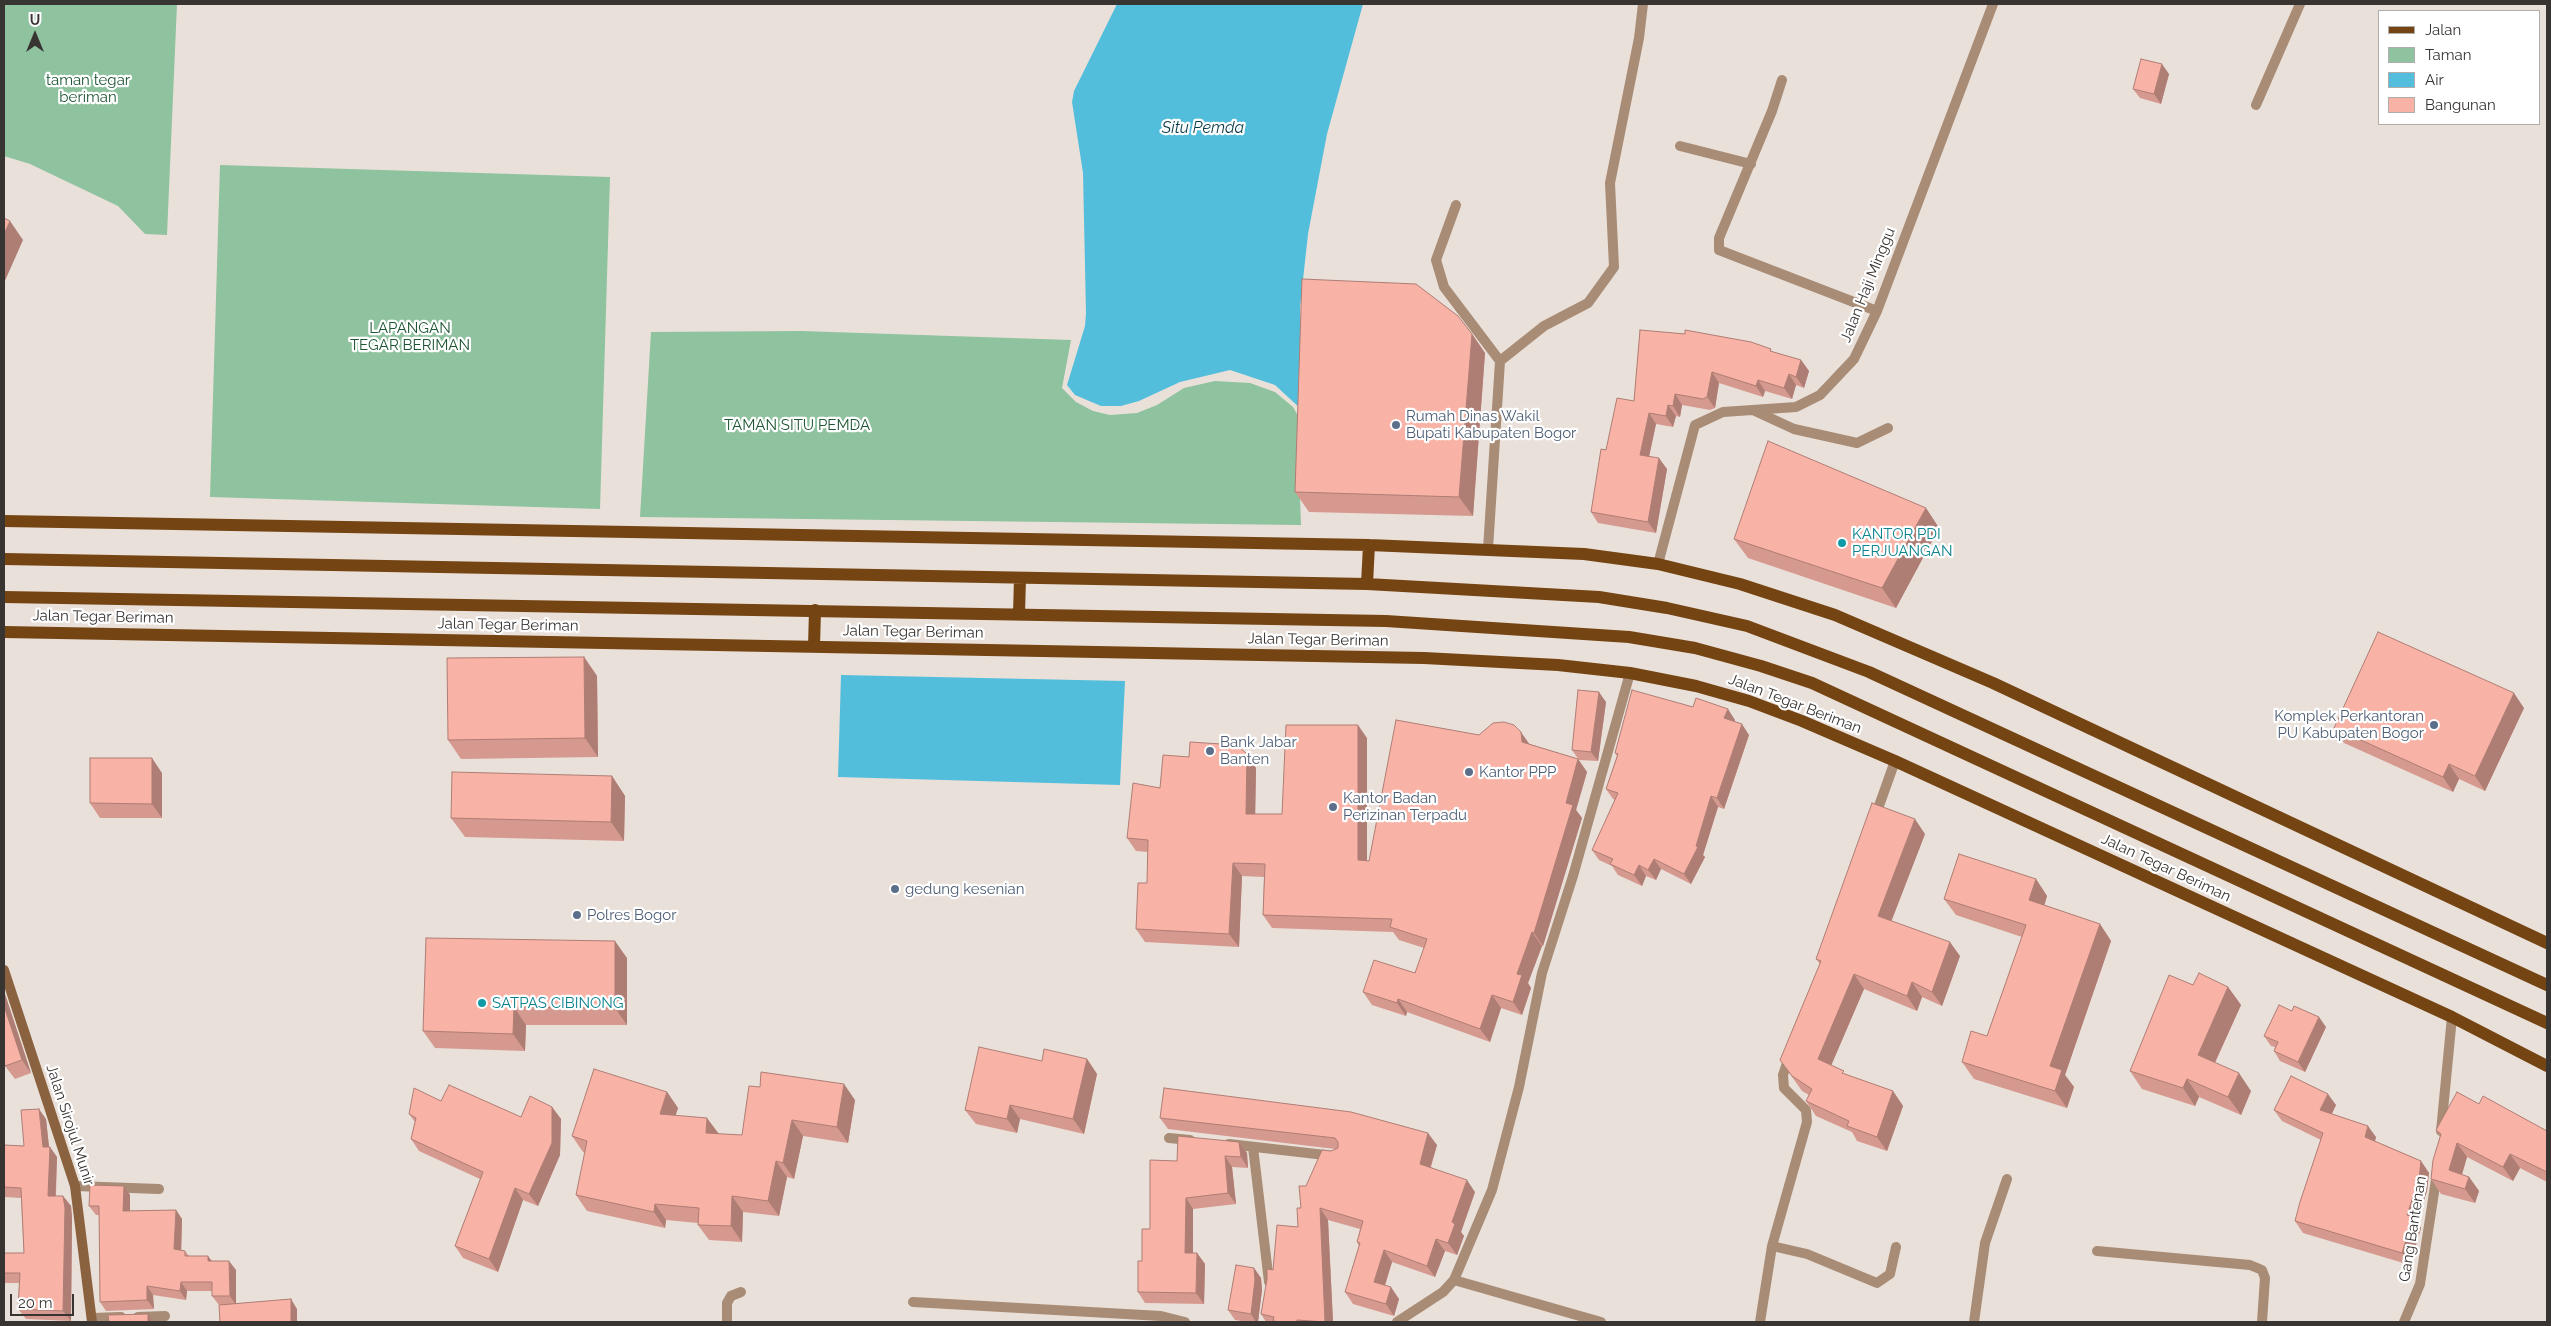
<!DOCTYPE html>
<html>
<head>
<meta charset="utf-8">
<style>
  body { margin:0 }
  #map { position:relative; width:2551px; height:1326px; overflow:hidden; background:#eae0da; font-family:Raleway,sans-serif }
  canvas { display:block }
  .frame { position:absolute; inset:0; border:5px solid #383432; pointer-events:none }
  .legend { position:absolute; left:2378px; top:10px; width:162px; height:115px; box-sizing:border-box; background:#fff; border:1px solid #afaead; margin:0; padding:6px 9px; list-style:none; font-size:15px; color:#383432 }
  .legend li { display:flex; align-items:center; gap:10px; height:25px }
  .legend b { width:25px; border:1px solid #afaead }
  .north { position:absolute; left:10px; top:10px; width:50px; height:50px; -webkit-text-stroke:4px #fff; paint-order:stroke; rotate:0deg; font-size:14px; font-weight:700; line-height:20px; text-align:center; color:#383432 }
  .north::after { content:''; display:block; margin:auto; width:18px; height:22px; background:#383432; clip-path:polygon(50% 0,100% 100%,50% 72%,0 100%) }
  .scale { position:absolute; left:10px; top:1294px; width:64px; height:22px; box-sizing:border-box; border:2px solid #383432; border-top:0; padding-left:6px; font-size:15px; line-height:18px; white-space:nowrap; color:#383432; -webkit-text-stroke:4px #fff; paint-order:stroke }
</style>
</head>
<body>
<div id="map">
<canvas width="2551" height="1326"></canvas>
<div class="frame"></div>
<ul class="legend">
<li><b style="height:6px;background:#744412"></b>Jalan</li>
<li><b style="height:14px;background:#8fc29e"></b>Taman</li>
<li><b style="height:14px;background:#53bedc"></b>Air</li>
<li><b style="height:14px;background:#f9b2a6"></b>Bangunan</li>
</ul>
<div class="north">U</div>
<div class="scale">20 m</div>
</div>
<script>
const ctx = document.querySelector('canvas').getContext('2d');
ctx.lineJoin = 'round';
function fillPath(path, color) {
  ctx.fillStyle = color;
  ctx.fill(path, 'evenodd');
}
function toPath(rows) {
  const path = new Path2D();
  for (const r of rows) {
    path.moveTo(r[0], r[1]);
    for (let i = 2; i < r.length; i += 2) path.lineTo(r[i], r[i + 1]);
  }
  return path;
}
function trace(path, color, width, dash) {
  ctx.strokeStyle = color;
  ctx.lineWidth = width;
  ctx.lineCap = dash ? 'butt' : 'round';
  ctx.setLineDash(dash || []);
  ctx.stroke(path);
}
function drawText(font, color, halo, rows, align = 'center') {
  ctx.font = font + ' Raleway,sans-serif';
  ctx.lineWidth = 4.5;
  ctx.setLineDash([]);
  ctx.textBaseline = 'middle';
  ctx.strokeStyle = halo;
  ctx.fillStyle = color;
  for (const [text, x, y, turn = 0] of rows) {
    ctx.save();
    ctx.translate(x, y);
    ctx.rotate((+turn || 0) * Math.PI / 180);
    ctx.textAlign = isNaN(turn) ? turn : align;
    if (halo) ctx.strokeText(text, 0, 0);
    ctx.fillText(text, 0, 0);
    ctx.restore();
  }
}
fillPath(toPath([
  [4,4,177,4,167,235,145,234,118,206,30,164,4,156],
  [220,165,610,177,600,509,210,497],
  [801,331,1071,340,1062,388,1076,402,1093,411,1110,415,1137,413,1157,405,1184,388,1215,381,1250,383,1275,392,1293,407,1302,423,1299,467,1301,525,640,517,651,332]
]), '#8fc29e');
fillPath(toPath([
  [1117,4,1363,4,1327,134,1308,234,1300,307,1302,410,1275,385,1230,370,1180,382,1139,401,1121,406,1101,406,1075,395,1067,385,1085,326,1086,313,1083,173,1072,102,1074,91],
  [841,675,1125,681,1120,785,838,777]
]), '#53bedc');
trace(toPath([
  [1782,80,1772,111,1719,238,1719,250,1877,311],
  [2256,105,2300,4],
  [1680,146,1751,164],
  [1456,205,1436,260,1444,287,1500,361,1488,549],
  [1500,361,1544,326,1588,303,1614,267,1610,183,1639,38,1643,4],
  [1755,411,1794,429,1857,443,1888,428],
  [1658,564,1695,425,1723,412,1796,407,1820,395,1854,359,1877,311,1993,4],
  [1875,817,1895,761],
  [2441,1131,2452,1017],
  [1169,1138,1190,1140],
  [1229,1144,1334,1156],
  [1253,1147,1269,1282],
  [75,1186,159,1189],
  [1772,1246,1807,1254,1877,1283,1890,1274,1896,1247],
  [2097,1251,2250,1265,2262,1270,2265,1278,2262,1322],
  [1454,1280,1601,1322],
  [913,1302,1161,1316,1185,1322],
  [138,1317,165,1316],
  [92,1318,121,1317],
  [727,1322,727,1303,731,1296,741,1292],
  [1397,1322,1443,1292,1454,1280,1492,1190,1519,1087,1542,973,1573,876,1630,673],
  [1760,1322,1772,1246,1807,1122,1806,1110,1784,1088,1783,1075,1790,1054],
  [1974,1322,1985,1243,2007,1179],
  [2404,1322,2420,1284,2437,1173]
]), '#a88c75', 10);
trace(toPath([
  [4,970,75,1186,92,1322]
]), '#8a623f', 10);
trace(toPath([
  [4,521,1369,545,1584,554,1658,564,1740,584,1835,615,1993,683,2547,943],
  [4,559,1367,584,1599,597,1667,608,1747,626,1869,672,2547,985],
  [1367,584,1369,545],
  [4,597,1386,621,1629,637,1695,648,1761,666,1812,683,2547,1023],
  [1019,614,1020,578],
  [4,632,1424,658,1558,665,1630,673,1696,686,1749,701,1802,721,1895,761,2452,1017,2547,1066],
  [814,647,815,610]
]), '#744412', 12);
fillPath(toPath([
  [2169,74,2161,104,2140,98,2133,89],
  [1640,330,1773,352,1801,360,1809,371,1804,388,1796,385,1792,399,1765,391,1763,397,1719,383,1715,408,1710,410,1682,405,1680,417,1676,416,1673,427,1656,424,1649,457,1667,469,1656,533,1598,523,1591,512,1606,450,1634,401],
  [1472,334,1485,353,1473,516,1309,512,1295,492],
  [1926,508,1939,528,1896,608,1748,558,1734,539],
  [584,657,597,676,598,757,461,759,448,740],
  [1606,702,1598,761,1579,760,1572,750],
  [2524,708,2485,791,2459,779,2453,792,2344,743,2334,728],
  [1735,720,1734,722,1749,735,1724,809,1718,807,1703,855,1705,857,1691,884,1661,869,1656,880,1646,876,1642,886,1618,875,1612,866,1599,860,1592,850,1615,800,1613,799,1606,789,1617,756,1615,753],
  [1479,735,1529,744,1578,759,1587,772,1576,810,1582,818,1543,946,1542,946,1528,983,1531,988,1522,1015,1501,1008,1490,1042,1407,1012,1406,1016,1372,1005,1363,992,1415,973,1424,948,1399,940,1393,932,1272,928,1263,915,1264,877,1242,876,1239,947,1145,942,1136,929,1147,883,1148,852,1136,851,1127,838,1160,788,1189,757,1247,754,1256,768,1255,814,1282,814,1367,738,1367,861,1369,861],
  [162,773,162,818,100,818,90,803],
  [612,776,625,796,624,841,465,837,451,818],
  [1925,834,1891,921,1960,956,1942,1006,1922,997,1917,1011,1864,989,1831,1065,1847,1075,1893,1091,1903,1106,1887,1151,1857,1141,1852,1132,1816,1116,1806,1101,1809,1095,1802,1091,1780,1060,1820,964,1816,959],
  [2036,879,2047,896,2044,905,2100,924,2111,941,2065,1075,2074,1087,2067,1108,1974,1079,1962,1062,1987,1036,2022,937,1956,915,1944,899],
  [627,958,627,1025,526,1025,525,1051,435,1048,423,1031],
  [2193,985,2228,987,2241,1005,2215,1063,2251,1091,2241,1115,2199,1097,2195,1106,2142,1089,2130,1071],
  [4,991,31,1073,15,1079,5,1066,4,1061],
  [2292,1011,2326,1027,2305,1072,2280,1061,2274,1051,2275,1047,2271,1046,2264,1036],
  [1087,1059,1097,1074,1084,1134,1020,1119,1017,1133,976,1124,965,1110,1042,1061],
  [667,1092,678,1108,675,1115,718,1134,742,1135,855,1100,848,1143,803,1136,794,1179,787,1177,779,1216,743,1212,742,1242,709,1240,698,1225,698,1223,666,1220,665,1228,587,1211,576,1195,585,1153,583,1152,572,1136],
  [441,1101,521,1117,552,1107,561,1119,560,1155,538,1206,523,1200,498,1272,463,1258,455,1246,480,1179,419,1151,411,1139,415,1122,409,1114],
  [2479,1104,2547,1131,2547,1182,2520,1168,2513,1181,2467,1157,2462,1175,2469,1177,2479,1191,2475,1203,2441,1194,2431,1179,2440,1135,2436,1130],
  [2336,1105,2332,1114,2376,1137,2375,1141,2421,1161,2429,1173,2427,1191,2417,1222,2421,1228,2410,1265,2303,1233,2295,1221,2321,1140,2282,1121,2274,1110],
  [1160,1118,1437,1145,1431,1167,1475,1192,1461,1232,1464,1236,1457,1255,1445,1251,1435,1277,1392,1262,1385,1286,1399,1299,1394,1316,1353,1304,1345,1292,1359,1246,1357,1242,1360,1229,1328,1220,1333,1322,1266,1322,1261,1314,1273,1270,1298,1227,1301,1208,1306,1186,1331,1151,1335,1149,1168,1129],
  [46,1119,49,1147,57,1157,56,1196,63,1196,71,1206,72,1218,71,1321,26,1319,18,1309,19,1283,4,1283,4,1253,24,1253,21,1198,4,1197,4,1145,24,1146],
  [1239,1142,1247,1153,1248,1168,1232,1167,1236,1204,1193,1209,1193,1253,1197,1253,1205,1264,1204,1304,1145,1303,1138,1292,1142,1261,1150,1229,1177,1161],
  [124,1186,130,1195,130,1211,176,1210,182,1219,181,1250,185,1251,189,1256,212,1261,236,1270,236,1303,297,1309,297,1322,219,1305,212,1296,212,1291,187,1291,186,1300,153,1295,154,1309,106,1311,100,1302,99,1215,96,1215,89,1206],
  [1254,1268,1261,1278,1262,1290,1258,1322,1247,1322,1235,1320,1228,1310]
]), '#d6998f');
fillPath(toPath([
  [2162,64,2169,74,2161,104,2154,94],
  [10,221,23,240,4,283,4,234],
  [1472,334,1485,353,1473,516,1459,497],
  [1801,360,1809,371,1804,388,1796,377],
  [1712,372,1719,383,1715,408,1707,397],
  [1789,374,1796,385,1792,399,1784,388],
  [1758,380,1765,391,1763,397,1756,386],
  [1675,394,1682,405,1680,417,1673,406],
  [1668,405,1676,416,1673,427,1666,416],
  [1649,413,1656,424,1647,466,1640,455],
  [1659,458,1667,469,1656,533,1648,522],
  [1926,508,1939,528,1896,608,1882,588],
  [584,657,597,676,598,757,585,738],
  [1599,692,1606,702,1598,761,1591,752],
  [2514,693,2524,708,2485,791,2475,776],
  [1728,709,1735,720,1732,729,1724,718],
  [1742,724,1749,735,1724,809,1717,798],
  [1358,725,1367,738,1367,873,1358,860],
  [1521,732,1530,745,1522,742],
  [1247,754,1256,768,1255,828,1246,814],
  [152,758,162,773,162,818,152,804],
  [1578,759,1587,772,1576,810,1582,818,1543,946,1534,933,1566,803],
  [2449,764,2459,779,2453,792,2443,777],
  [612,776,625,796,624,841,611,822],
  [1711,796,1718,807,1703,855,1705,857,1691,884,1684,874,1696,846],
  [1915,819,1925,834,1888,930,1878,916],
  [1654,859,1661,869,1656,880,1648,870],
  [1233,863,1242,876,1239,947,1229,934],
  [1639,865,1646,876,1642,886,1634,875],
  [2036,879,2047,896,2041,917,2029,900],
  [2100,924,2111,941,2065,1075,2074,1087,2067,1108,2055,1091,2050,1066],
  [1532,932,1542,946,1528,983,1531,988,1522,1015,1513,1002,1517,974],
  [615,941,627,958,627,1025,615,1008],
  [1950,942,1960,956,1942,1006,1932,992],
  [1854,974,1864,989,1828,1073,1818,1059],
  [1912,982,1922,997,1917,1011,1907,996],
  [2228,987,2241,1005,2210,1073,2198,1055],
  [4,991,31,1073,22,1060,4,1006],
  [1492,995,1501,1008,1490,1042,1480,1029],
  [1398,999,1407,1012,1406,1016,1397,1003],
  [514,1007,526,1025,525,1051,513,1034],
  [2319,1017,2326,1027,2305,1072,2298,1062],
  [1087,1059,1097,1074,1084,1134,1073,1119],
  [2239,1073,2251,1091,2241,1115,2228,1097],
  [2187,1079,2199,1097,2195,1106,2183,1088],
  [844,1084,855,1100,848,1143,837,1127],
  [1893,1091,1903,1106,1887,1151,1877,1137],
  [667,1092,678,1108,671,1130,660,1114],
  [2328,1094,2336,1105,2328,1121,2320,1110],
  [1010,1105,1020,1119,1017,1133,1007,1119],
  [552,1107,561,1119,560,1155,538,1206,529,1194],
  [39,1109,46,1119,50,1156,50,1147,57,1157,55,1207,48,1196],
  [707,1118,719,1134,706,1133],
  [792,1120,803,1136,794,1179,783,1163],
  [2368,1126,2376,1137,2373,1148,2365,1137],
  [1428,1133,1437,1145,1428,1175,1420,1164],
  [1239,1142,1247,1153,1248,1168,1241,1157],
  [2457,1143,2467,1157,2459,1184,2449,1170],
  [2510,1154,2520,1168,2513,1181,2503,1167],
  [1225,1156,1232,1167,1236,1204,1228,1193],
  [776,1161,787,1177,779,1216,768,1201],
  [2421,1161,2429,1173,2427,1191,2417,1222,2421,1228,2410,1265,2402,1253,2407,1215],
  [2469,1177,2479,1191,2475,1203,2465,1189],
  [1467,1180,1475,1192,1461,1232,1464,1236,1457,1255,1448,1243,1452,1222],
  [124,1186,130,1195,130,1220,123,1211],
  [515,1188,523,1200,498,1272,489,1259],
  [63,1196,71,1206,72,1218,71,1321,63,1311],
  [732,1196,743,1212,742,1242,731,1226],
  [1186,1198,1193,1209,1193,1264,1185,1253],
  [655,1204,666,1220,665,1228,654,1212],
  [1320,1208,1328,1220,1333,1322,1325,1322],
  [176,1210,182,1219,181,1258,174,1249],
  [1436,1239,1445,1251,1435,1277,1427,1266],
  [1384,1250,1392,1262,1382,1294,1374,1282],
  [1197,1253,1205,1264,1204,1304,1196,1293],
  [208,1256,215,1265,208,1261],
  [229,1261,236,1270,236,1305,230,1296],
  [1254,1268,1261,1278,1262,1290,1258,1322,1256,1322,1251,1314],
  [181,1282,187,1291,186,1300,180,1291],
  [147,1286,153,1295,154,1309,147,1300],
  [1391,1287,1399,1299,1394,1316,1386,1304],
  [291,1299,297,1309,297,1322,291,1322],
  [148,1314,154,1322,148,1322]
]), '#ae7d74');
const building = toPath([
  [2141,59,2162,64,2154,94,2133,89,2141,59],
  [4,218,10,221,4,234,4,218],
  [1302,279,1416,284,1458,316,1472,334,1459,497,1295,492,1302,279],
  [1640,330,1685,334,1685,330,1751,342,1771,349,1770,351,1801,360,1796,377,1789,374,1784,388,1758,380,1756,386,1712,372,1707,397,1703,399,1675,394,1673,406,1668,405,1666,416,1649,413,1640,455,1659,458,1648,522,1591,512,1601,449,1606,450,1617,398,1634,401,1640,330],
  [1768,441,1926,508,1882,588,1734,539,1768,441],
  [2378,632,2514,693,2475,776,2449,764,2443,777,2334,728,2378,632],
  [584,657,585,738,448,740,447,658,584,657],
  [1578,690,1599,692,1591,752,1572,750,1578,690],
  [1632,690,1693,707,1696,698,1728,709,1724,718,1742,724,1717,798,1711,796,1696,846,1698,847,1684,874,1654,859,1648,870,1639,865,1634,875,1610,864,1613,859,1592,850,1618,793,1606,789,1618,754,1615,753,1632,690],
  [1396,720,1479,735,1493,723,1504,722,1514,725,1521,732,1522,742,1578,759,1566,803,1573,805,1571,811,1534,933,1532,932,1517,974,1522,975,1513,1002,1492,995,1480,1029,1398,999,1397,1003,1363,992,1374,960,1415,973,1427,939,1390,927,1392,919,1263,915,1265,864,1233,863,1229,934,1136,929,1138,883,1147,883,1148,840,1127,838,1133,783,1160,788,1163,755,1189,757,1190,742,1237,745,1247,754,1246,814,1282,814,1286,725,1358,725,1358,860,1369,861,1396,720],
  [90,758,152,758,152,804,90,803,90,758],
  [452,772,612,776,611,822,451,818,452,772],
  [1872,803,1915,819,1878,916,1950,942,1932,992,1912,982,1907,996,1854,974,1818,1059,1844,1071,1842,1073,1893,1091,1877,1137,1847,1126,1849,1121,1806,1101,1812,1089,1792,1076,1780,1060,1821,961,1816,959,1872,803],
  [1959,854,2036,879,2029,900,2100,924,2050,1066,2062,1070,2055,1091,1962,1062,1971,1031,1987,1036,2026,925,1944,899,1959,854],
  [426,938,615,941,615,1008,514,1007,513,1034,423,1031,426,938],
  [2199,973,2228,987,2198,1055,2239,1073,2228,1097,2187,1079,2183,1088,2130,1071,2169,975,2193,985,2199,973],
  [2279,1005,2292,1011,2294,1006,2319,1017,2298,1062,2274,1051,2278,1042,2264,1036,2279,1005],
  [4,1006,22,1060,5,1066,4,1061,4,1006],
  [979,1047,1042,1061,1044,1049,1087,1059,1073,1119,1010,1105,1007,1119,965,1110,979,1047],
  [594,1069,667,1092,660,1114,707,1118,706,1133,742,1135,749,1086,760,1087,761,1072,844,1084,837,1127,792,1120,783,1163,776,1161,768,1201,732,1196,731,1226,698,1225,699,1208,655,1204,654,1212,576,1195,587,1141,572,1136,594,1069],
  [2291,1076,2328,1094,2320,1110,2368,1126,2365,1137,2421,1161,2419,1179,2407,1215,2413,1217,2402,1253,2295,1221,2300,1202,2323,1133,2274,1110,2291,1076],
  [449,1085,521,1117,530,1096,552,1107,552,1143,529,1194,515,1188,489,1259,455,1246,483,1172,411,1139,416,1118,409,1114,414,1088,441,1101,449,1085],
  [1164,1088,1351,1112,1428,1133,1420,1164,1467,1180,1452,1222,1455,1224,1448,1243,1436,1239,1427,1266,1384,1250,1374,1282,1391,1287,1386,1304,1345,1292,1360,1243,1357,1242,1363,1221,1320,1208,1325,1322,1297,1320,1297,1322,1281,1322,1273,1321,1274,1317,1261,1314,1267,1279,1267,1269,1273,1270,1277,1225,1298,1227,1297,1208,1301,1208,1299,1186,1306,1186,1322,1150,1331,1151,1338,1148,1338,1142,1335,1138,1160,1118,1164,1088],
  [2457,1092,2479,1104,2483,1096,2547,1131,2547,1172,2510,1154,2503,1167,2457,1143,2449,1170,2469,1177,2465,1189,2431,1179,2433,1160,2441,1134,2436,1130,2457,1092],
  [39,1109,43,1147,50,1147,48,1196,63,1196,65,1208,63,1311,18,1309,20,1273,4,1273,4,1253,24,1253,21,1188,4,1187,4,1145,24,1146,21,1110,39,1109],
  [1178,1136,1239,1142,1241,1157,1225,1156,1228,1193,1186,1198,1185,1253,1197,1253,1196,1293,1138,1292,1138,1261,1142,1261,1142,1229,1150,1229,1150,1160,1177,1161,1178,1136],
  [90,1185,124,1186,123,1211,176,1210,174,1249,185,1251,185,1256,208,1256,208,1261,229,1261,230,1296,212,1296,212,1282,181,1282,180,1291,147,1286,147,1300,100,1302,99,1206,89,1206,90,1185],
  [1236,1265,1254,1268,1255,1280,1251,1314,1228,1310,1236,1265],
  [291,1299,291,1322,220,1322,219,1305,291,1299],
  [148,1314,148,1322,109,1322,108,1315,148,1314]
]);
fillPath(building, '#f9b2a6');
trace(building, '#ae7d74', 1);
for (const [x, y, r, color] of [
  [1396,425,5,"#5c6f8a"],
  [1842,543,5,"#0f9aa8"],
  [2434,725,5,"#5c6f8a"],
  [1210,751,5,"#5c6f8a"],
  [1469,772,5,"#5c6f8a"],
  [1333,807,5,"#5c6f8a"],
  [895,889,5,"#5c6f8a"],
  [577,915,5,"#5c6f8a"],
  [482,1003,5,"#0f9aa8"]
]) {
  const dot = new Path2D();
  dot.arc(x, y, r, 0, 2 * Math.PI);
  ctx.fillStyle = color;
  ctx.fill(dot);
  trace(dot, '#fff', 2);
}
drawText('15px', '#1e5633', '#fff', [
  ["taman tegar",88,80],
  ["beriman",88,97],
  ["LAPANGAN",410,328],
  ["TEGAR BERIMAN",410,345],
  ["TAMAN SITU PEMDA",797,425]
]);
drawText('15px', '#383432', '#fff', [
  ["Jalan Haji Minggu",1868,285,-68],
  ["Jalan Tegar Beriman",103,617,1],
  ["Jalan Tegar Beriman",508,625,1],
  ["Jalan Tegar Beriman",913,632,1],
  ["Jalan Tegar Beriman",1318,640,1],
  ["Jalan Tegar Beriman",1795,704,21],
  ["Jalan Tegar Beriman",2166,868,25],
  ["Jalan Sirojul Munir",70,1125,72],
  ["Gang Bantenan",2413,1229,-81]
]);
drawText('15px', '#4e5e75', '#fff', [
  ["Rumah Dinas Wakil",1406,416],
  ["Bupati Kabupaten Bogor",1406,433],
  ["Komplek Perkantoran",2424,716,"right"],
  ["PU Kabupaten Bogor",2424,733,"right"],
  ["Bank Jabar",1220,742],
  ["Banten",1220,759],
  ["Kantor PPP",1479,772],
  ["Kantor Badan",1343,798],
  ["Perizinan Terpadu",1343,815],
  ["gedung kesenian",905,889],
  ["Polres Bogor",587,915]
], 'left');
drawText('15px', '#0d838f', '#fff', [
  ["KANTOR PDI",1852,534],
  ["PERJUANGAN",1852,551],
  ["SATPAS CIBINONG",492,1003]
], 'left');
drawText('italic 16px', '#0c3d4a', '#fff', [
  ["Situ Pemda",1203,128]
]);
</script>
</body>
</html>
